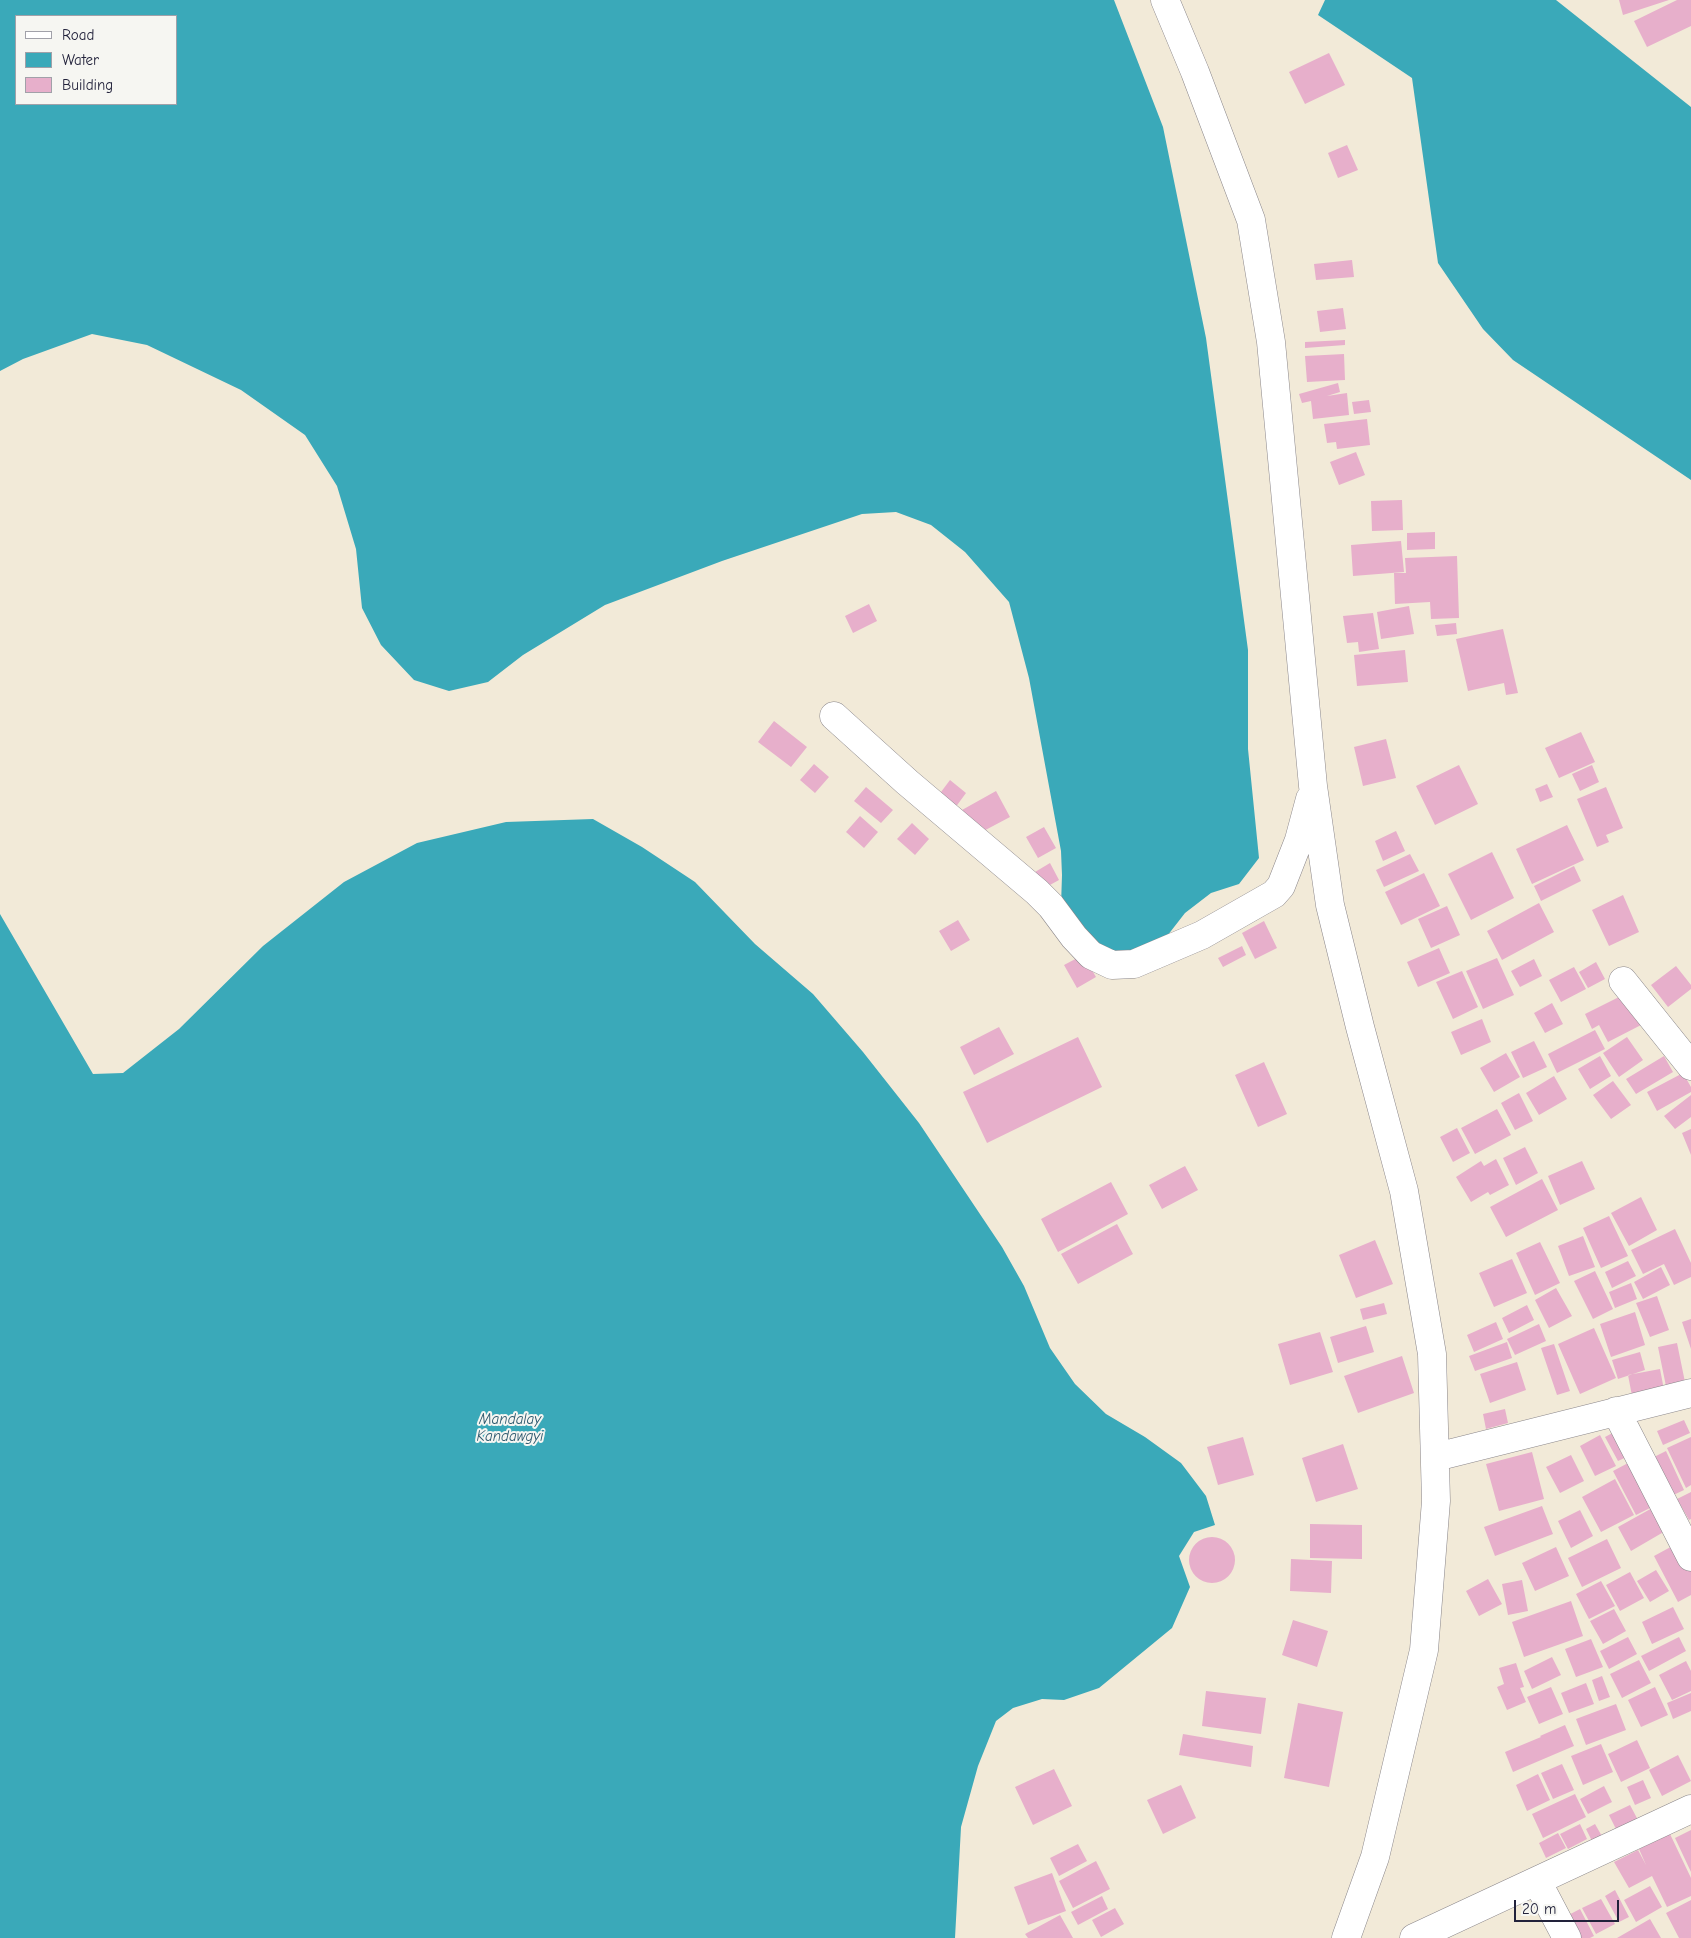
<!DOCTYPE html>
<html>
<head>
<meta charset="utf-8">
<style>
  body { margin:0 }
  #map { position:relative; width:1691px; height:1938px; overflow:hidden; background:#f2ead8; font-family:"Comic Neue",sans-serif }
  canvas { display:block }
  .legend { position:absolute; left:15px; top:15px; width:162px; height:90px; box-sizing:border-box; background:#f6f6f2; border:1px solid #a1a1a9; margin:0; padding:6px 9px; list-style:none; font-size:15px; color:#22223b }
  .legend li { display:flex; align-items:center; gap:10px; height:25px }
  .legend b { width:25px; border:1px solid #a1a1a9 }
  .scale { position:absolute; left:1514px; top:1900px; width:105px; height:22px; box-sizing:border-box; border:2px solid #22223b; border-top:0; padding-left:6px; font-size:15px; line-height:18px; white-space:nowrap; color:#22223b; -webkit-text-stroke:4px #f6f6f2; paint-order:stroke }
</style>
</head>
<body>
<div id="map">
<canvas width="1691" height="1938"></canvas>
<ul class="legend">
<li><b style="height:6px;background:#fff"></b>Road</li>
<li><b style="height:14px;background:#3aa9b9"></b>Water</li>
<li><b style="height:14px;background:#e7afcb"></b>Building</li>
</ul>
<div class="scale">20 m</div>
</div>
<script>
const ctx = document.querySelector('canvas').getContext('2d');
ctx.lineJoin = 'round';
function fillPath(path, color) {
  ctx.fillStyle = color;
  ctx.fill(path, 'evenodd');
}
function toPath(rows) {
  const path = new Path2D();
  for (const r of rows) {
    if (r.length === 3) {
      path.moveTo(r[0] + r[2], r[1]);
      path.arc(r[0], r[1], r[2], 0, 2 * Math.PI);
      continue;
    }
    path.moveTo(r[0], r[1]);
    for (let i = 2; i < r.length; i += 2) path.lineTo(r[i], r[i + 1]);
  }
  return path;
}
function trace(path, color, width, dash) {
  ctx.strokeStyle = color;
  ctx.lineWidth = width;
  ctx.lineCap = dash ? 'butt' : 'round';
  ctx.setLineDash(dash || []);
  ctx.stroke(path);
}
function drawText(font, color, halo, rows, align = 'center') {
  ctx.font = font + ' "Comic Neue",sans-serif';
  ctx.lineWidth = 4;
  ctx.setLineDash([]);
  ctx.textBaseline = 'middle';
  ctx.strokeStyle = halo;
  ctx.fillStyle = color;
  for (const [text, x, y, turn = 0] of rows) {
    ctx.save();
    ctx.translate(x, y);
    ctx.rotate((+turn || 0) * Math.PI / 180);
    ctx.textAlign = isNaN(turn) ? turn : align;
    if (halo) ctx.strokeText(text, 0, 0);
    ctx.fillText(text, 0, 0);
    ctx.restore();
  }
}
fillPath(toPath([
  [0,0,1114,0,1163,127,1206,338,1248,650,1248,749,1259,858,1239,884,1211,893,1185,913,1164,940,1137,956,1112,955,1087,938,1061,906,1062,875,1061,851,1029,678,1009,602,965,552,931,525,896,512,862,514,722,561,605,605,523,655,488,682,449,691,414,680,381,645,362,608,356,549,337,486,305,435,241,390,147,345,92,334,23,359,0,371],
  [16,16,176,16,176,104,16,104],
  [1325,0,1556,0,1691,107,1691,480,1513,360,1483,329,1438,263,1412,78,1318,15],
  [593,819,642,847,695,882,755,944,813,994,863,1052,919,1123,1002,1247,1024,1286,1050,1348,1075,1384,1106,1414,1145,1437,1181,1463,1206,1496,1215,1525,1194,1532,1179,1556,1190,1587,1172,1628,1099,1688,1064,1700,1042,1699,1013,1708,996,1721,978,1766,961,1827,955,1938,0,1938,0,914,93,1074,123,1073,179,1029,263,946,344,882,417,843,506,822]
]), '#3aa9b9');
fillPath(toPath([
  [1619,0,1669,0,1623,15],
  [1677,0,1691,0,1691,26,1647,47,1634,21],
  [1329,53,1345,85,1305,104,1289,72],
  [1347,145,1358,170,1338,178,1328,153],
  [1352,260,1354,277,1316,280,1314,264],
  [1343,308,1346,329,1320,332,1317,311],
  [1345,340,1345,345,1305,348,1305,342],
  [1344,354,1345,380,1307,382,1305,356],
  [1338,383,1340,392,1327,396,1347,393,1349,415,1313,419,1311,401,1302,403,1299,394],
  [1369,400,1371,412,1354,414,1352,402],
  [1367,419,1370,445,1337,449,1336,442,1327,443,1324,424],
  [1356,452,1365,475,1339,485,1330,462],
  [1402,500,1403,530,1372,531,1371,501],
  [1435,532,1435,549,1407,550,1407,533],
  [1401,541,1404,572,1353,576,1351,545],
  [1457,556,1459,618,1431,619,1430,602,1395,604,1394,573,1406,573,1405,558],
  [869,604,877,621,853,633,845,616],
  [1409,606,1414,634,1381,639,1377,612],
  [1373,613,1379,649,1359,652,1358,642,1347,643,1343,616],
  [1456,623,1457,634,1437,636,1435,625],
  [1503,629,1518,693,1506,695,1504,683,1468,691,1456,639],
  [1405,650,1408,682,1357,686,1354,655],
  [774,721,807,747,791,767,758,742],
  [1581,732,1595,762,1559,778,1545,748],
  [1386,739,1396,778,1363,786,1354,747],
  [814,764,829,777,815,793,800,780],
  [1459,765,1478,804,1435,825,1416,786],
  [1592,765,1599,782,1580,791,1572,774],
  [950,780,966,793,955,808,938,796],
  [1547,784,1553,797,1540,802,1535,789],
  [866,787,893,810,881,823,854,801],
  [1606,787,1623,828,1606,835,1609,842,1597,847,1577,799],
  [996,791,1010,817,976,835,962,810],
  [860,816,878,832,864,848,846,832],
  [912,823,929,839,915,855,897,839],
  [1567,825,1584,860,1532,884,1516,849],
  [1044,827,1056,848,1038,858,1026,837],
  [1396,831,1405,851,1383,861,1375,841],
  [1492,852,1514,898,1471,920,1448,874],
  [1410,854,1419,871,1384,887,1376,870],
  [1050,863,1059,880,1039,891,1030,875],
  [1574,866,1581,881,1541,901,1534,886],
  [1424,873,1440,906,1401,925,1385,892],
  [1623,895,1639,932,1609,946,1592,910],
  [1539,903,1554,932,1502,960,1487,931],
  [1447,906,1460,935,1431,948,1418,919],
  [958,920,970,940,951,951,939,931],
  [1264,921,1277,948,1255,959,1242,933],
  [1242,946,1246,955,1223,967,1218,958],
  [1439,948,1450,973,1418,987,1407,962],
  [1083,955,1096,977,1077,988,1064,965],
  [1497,958,1514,995,1483,1009,1466,971],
  [1534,959,1542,976,1520,987,1511,971],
  [1596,962,1605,979,1588,988,1579,972],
  [1676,966,1691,985,1691,989,1668,1007,1651,985],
  [1574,967,1586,989,1561,1002,1549,980],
  [1462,971,1478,1007,1453,1019,1436,982],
  [1627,993,1643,1024,1608,1042,1599,1025,1592,1029,1585,1014],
  [1552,1003,1563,1024,1545,1033,1534,1013],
  [1482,1019,1491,1042,1461,1055,1451,1032],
  [999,1027,1014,1054,974,1075,960,1047],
  [1595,1030,1605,1049,1557,1073,1548,1054],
  [1078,1037,1102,1087,987,1143,963,1092],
  [1627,1037,1643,1060,1619,1077,1603,1053],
  [1534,1041,1547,1067,1523,1078,1511,1052],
  [1506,1053,1520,1077,1494,1092,1480,1068],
  [1600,1056,1611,1076,1590,1089,1578,1069],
  [1664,1056,1673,1072,1636,1094,1626,1079],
  [1264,1062,1287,1114,1258,1127,1235,1075],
  [1683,1073,1691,1087,1691,1092,1657,1111,1647,1092],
  [1554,1076,1567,1099,1539,1115,1526,1093],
  [1613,1081,1631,1105,1611,1119,1593,1095],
  [1519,1093,1533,1121,1515,1130,1501,1103],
  [1691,1095,1691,1117,1675,1129,1664,1116],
  [1497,1109,1511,1135,1475,1154,1461,1128],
  [1457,1128,1470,1153,1453,1162,1440,1137],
  [1691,1129,1691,1155,1682,1133],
  [1525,1147,1538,1173,1516,1185,1503,1158],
  [1496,1159,1509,1185,1490,1195,1488,1192,1471,1202,1456,1177,1481,1161,1484,1166],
  [1582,1161,1595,1189,1560,1205,1548,1176],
  [1185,1166,1198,1190,1162,1209,1149,1185],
  [1542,1179,1558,1210,1506,1237,1490,1207],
  [1111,1182,1128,1214,1058,1252,1041,1219],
  [1641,1197,1657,1230,1629,1246,1611,1213],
  [1609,1216,1628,1256,1601,1268,1583,1228],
  [1117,1224,1133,1254,1078,1284,1061,1254],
  [1675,1229,1691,1263,1691,1277,1674,1285,1664,1264,1643,1274,1631,1250],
  [1583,1236,1595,1267,1569,1276,1558,1246],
  [1375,1240,1393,1284,1356,1298,1339,1255],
  [1540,1242,1560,1283,1535,1295,1516,1253],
  [1512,1259,1527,1293,1494,1307,1479,1273],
  [1628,1261,1636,1276,1612,1288,1605,1272],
  [1661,1267,1670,1285,1643,1299,1634,1282],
  [1595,1271,1613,1309,1593,1319,1574,1281],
  [1631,1283,1637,1299,1615,1308,1609,1292],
  [1556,1288,1572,1316,1549,1328,1535,1300],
  [1657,1296,1669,1330,1650,1337,1636,1303],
  [1384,1303,1387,1314,1363,1320,1360,1309],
  [1527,1305,1534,1320,1509,1333,1502,1318],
  [1635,1312,1645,1345,1611,1357,1600,1324],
  [1691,1319,1691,1349,1682,1322],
  [1496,1322,1503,1339,1474,1352,1467,1335],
  [1539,1324,1546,1341,1515,1355,1507,1339],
  [1366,1326,1374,1352,1338,1363,1330,1337],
  [1594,1328,1616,1378,1580,1394,1558,1344],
  [1320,1332,1333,1372,1290,1385,1278,1344],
  [1507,1342,1512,1358,1475,1371,1469,1356],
  [1677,1343,1686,1387,1667,1391,1658,1347],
  [1554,1344,1570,1391,1557,1395,1541,1348],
  [1640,1352,1645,1370,1618,1379,1612,1360],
  [1402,1356,1414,1393,1358,1413,1344,1376],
  [1517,1362,1526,1390,1490,1403,1480,1374],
  [1660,1369,1665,1395,1633,1401,1628,1375],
  [1505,1409,1508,1423,1486,1429,1483,1414],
  [1684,1420,1690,1433,1663,1445,1657,1431],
  [1620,1429,1633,1454,1618,1461,1605,1437],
  [1600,1435,1616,1466,1595,1476,1580,1446],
  [1243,1437,1254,1475,1218,1485,1207,1447],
  [1691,1437,1691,1485,1686,1488,1667,1448],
  [1343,1444,1358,1489,1316,1502,1302,1458],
  [1666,1451,1684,1490,1667,1498,1650,1459],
  [1532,1452,1544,1499,1499,1511,1486,1464],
  [1571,1455,1584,1481,1560,1493,1546,1467],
  [1630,1462,1654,1506,1636,1515,1613,1471],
  [1615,1479,1634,1515,1601,1532,1582,1497],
  [1691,1492,1691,1519,1689,1520,1677,1499],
  [1542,1506,1553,1534,1495,1556,1484,1527],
  [1654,1507,1667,1530,1631,1551,1618,1527],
  [1580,1510,1593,1536,1571,1548,1558,1521],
  [1310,1524,1362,1525,1362,1559,1310,1558],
  [1212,1560,23],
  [1607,1539,1621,1568,1582,1587,1568,1558],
  [1678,1543,1691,1568,1691,1595,1678,1602,1654,1556],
  [1556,1547,1569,1576,1535,1591,1522,1563],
  [1291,1559,1332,1561,1331,1593,1290,1591],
  [1656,1570,1669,1591,1650,1602,1637,1581],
  [1630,1572,1644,1598,1620,1611,1606,1585],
  [1488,1579,1502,1604,1479,1616,1466,1591],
  [1522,1580,1528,1611,1508,1615,1502,1584],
  [1601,1581,1615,1606,1589,1619,1576,1594],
  [1571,1601,1583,1636,1524,1657,1512,1622],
  [1673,1607,1684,1629,1652,1644,1642,1622],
  [1614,1609,1626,1631,1603,1644,1590,1621],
  [1293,1620,1328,1631,1317,1667,1282,1655],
  [1628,1637,1637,1654,1609,1669,1600,1651],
  [1679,1637,1686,1651,1649,1671,1641,1656],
  [1591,1639,1603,1667,1576,1677,1565,1649],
  [1552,1657,1561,1675,1532,1689,1524,1671],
  [1639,1660,1651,1683,1622,1698,1610,1674],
  [1686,1661,1691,1671,1691,1691,1672,1700,1659,1675],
  [1516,1663,1524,1687,1520,1688,1526,1702,1507,1710,1497,1687,1504,1684,1499,1668],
  [1602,1676,1610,1697,1599,1701,1592,1680],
  [1586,1683,1594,1704,1569,1713,1561,1693],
  [1551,1687,1563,1714,1539,1724,1527,1697],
  [1655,1687,1668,1715,1641,1727,1628,1700],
  [1206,1691,1266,1698,1261,1734,1202,1726],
  [1691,1693,1691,1711,1673,1719,1667,1703],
  [1298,1703,1343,1712,1329,1787,1284,1778],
  [1616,1704,1626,1730,1586,1745,1576,1719],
  [1565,1725,1574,1746,1513,1772,1505,1752,1541,1737,1540,1736],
  [1183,1734,1253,1746,1251,1767,1179,1755],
  [1637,1740,1650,1768,1621,1782,1608,1754],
  [1601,1744,1613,1772,1583,1785,1571,1756],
  [1678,1755,1691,1781,1662,1796,1649,1770],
  [1562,1764,1574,1790,1553,1799,1541,1773],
  [1054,1769,1072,1806,1033,1825,1015,1787],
  [1538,1774,1550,1800,1527,1811,1516,1785],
  [1643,1780,1651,1798,1635,1805,1627,1787],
  [1181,1785,1196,1818,1163,1834,1147,1800],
  [1604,1786,1612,1802,1588,1814,1580,1799],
  [1575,1794,1586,1817,1543,1838,1532,1814],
  [1630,1805,1639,1822,1618,1833,1609,1815],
  [1580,1824,1587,1839,1568,1849,1560,1834],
  [1595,1824,1603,1838,1593,1843,1586,1829],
  [1691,1830,1691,1872,1675,1838],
  [1558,1833,1566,1848,1546,1858,1539,1843],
  [1670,1834,1691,1878,1691,1896,1667,1907,1652,1876,1629,1888,1614,1862,1638,1850,1646,1865,1639,1849],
  [1078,1844,1087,1861,1059,1876,1050,1858],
  [1096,1861,1110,1889,1073,1908,1059,1881],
  [1052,1873,1066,1911,1028,1925,1014,1887],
  [1650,1886,1662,1907,1636,1922,1624,1900],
  [1615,1890,1629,1917,1619,1922,1605,1896],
  [1102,1896,1108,1909,1078,1925,1071,1912],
  [1601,1899,1615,1924,1596,1934,1582,1908],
  [1691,1900,1691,1938,1679,1938,1666,1913],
  [1115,1908,1124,1924,1101,1937,1092,1920],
  [1580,1909,1594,1936,1590,1938,1569,1938,1559,1920],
  [1060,1915,1073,1938,1028,1938,1025,1934],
  [1650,1919,1661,1938,1617,1938]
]), '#e7afcb');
const minor = toPath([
  [1165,0,1195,72,1251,220,1271,342,1313,786,1330,905,1360,1027,1404,1191,1432,1354,1436,1501,1424,1650,1375,1857,1346,1938],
  [834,716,907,782,1037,892,1051,906,1074,937,1091,955,1112,965,1134,964,1202,935,1274,894,1281,886,1299,840,1310,799],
  [1623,981,1691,1066],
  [1616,1411,1691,1557],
  [1436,1457,1691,1393],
  [1537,1881,1567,1938],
  [1414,1938,1691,1809]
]);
trace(minor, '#8a868a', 29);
trace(minor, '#fff', 28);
drawText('italic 15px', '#2c586d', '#f6f6f2', [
  ["Mandalay",510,1420],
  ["Kandawgyi",510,1437]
]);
</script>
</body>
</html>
